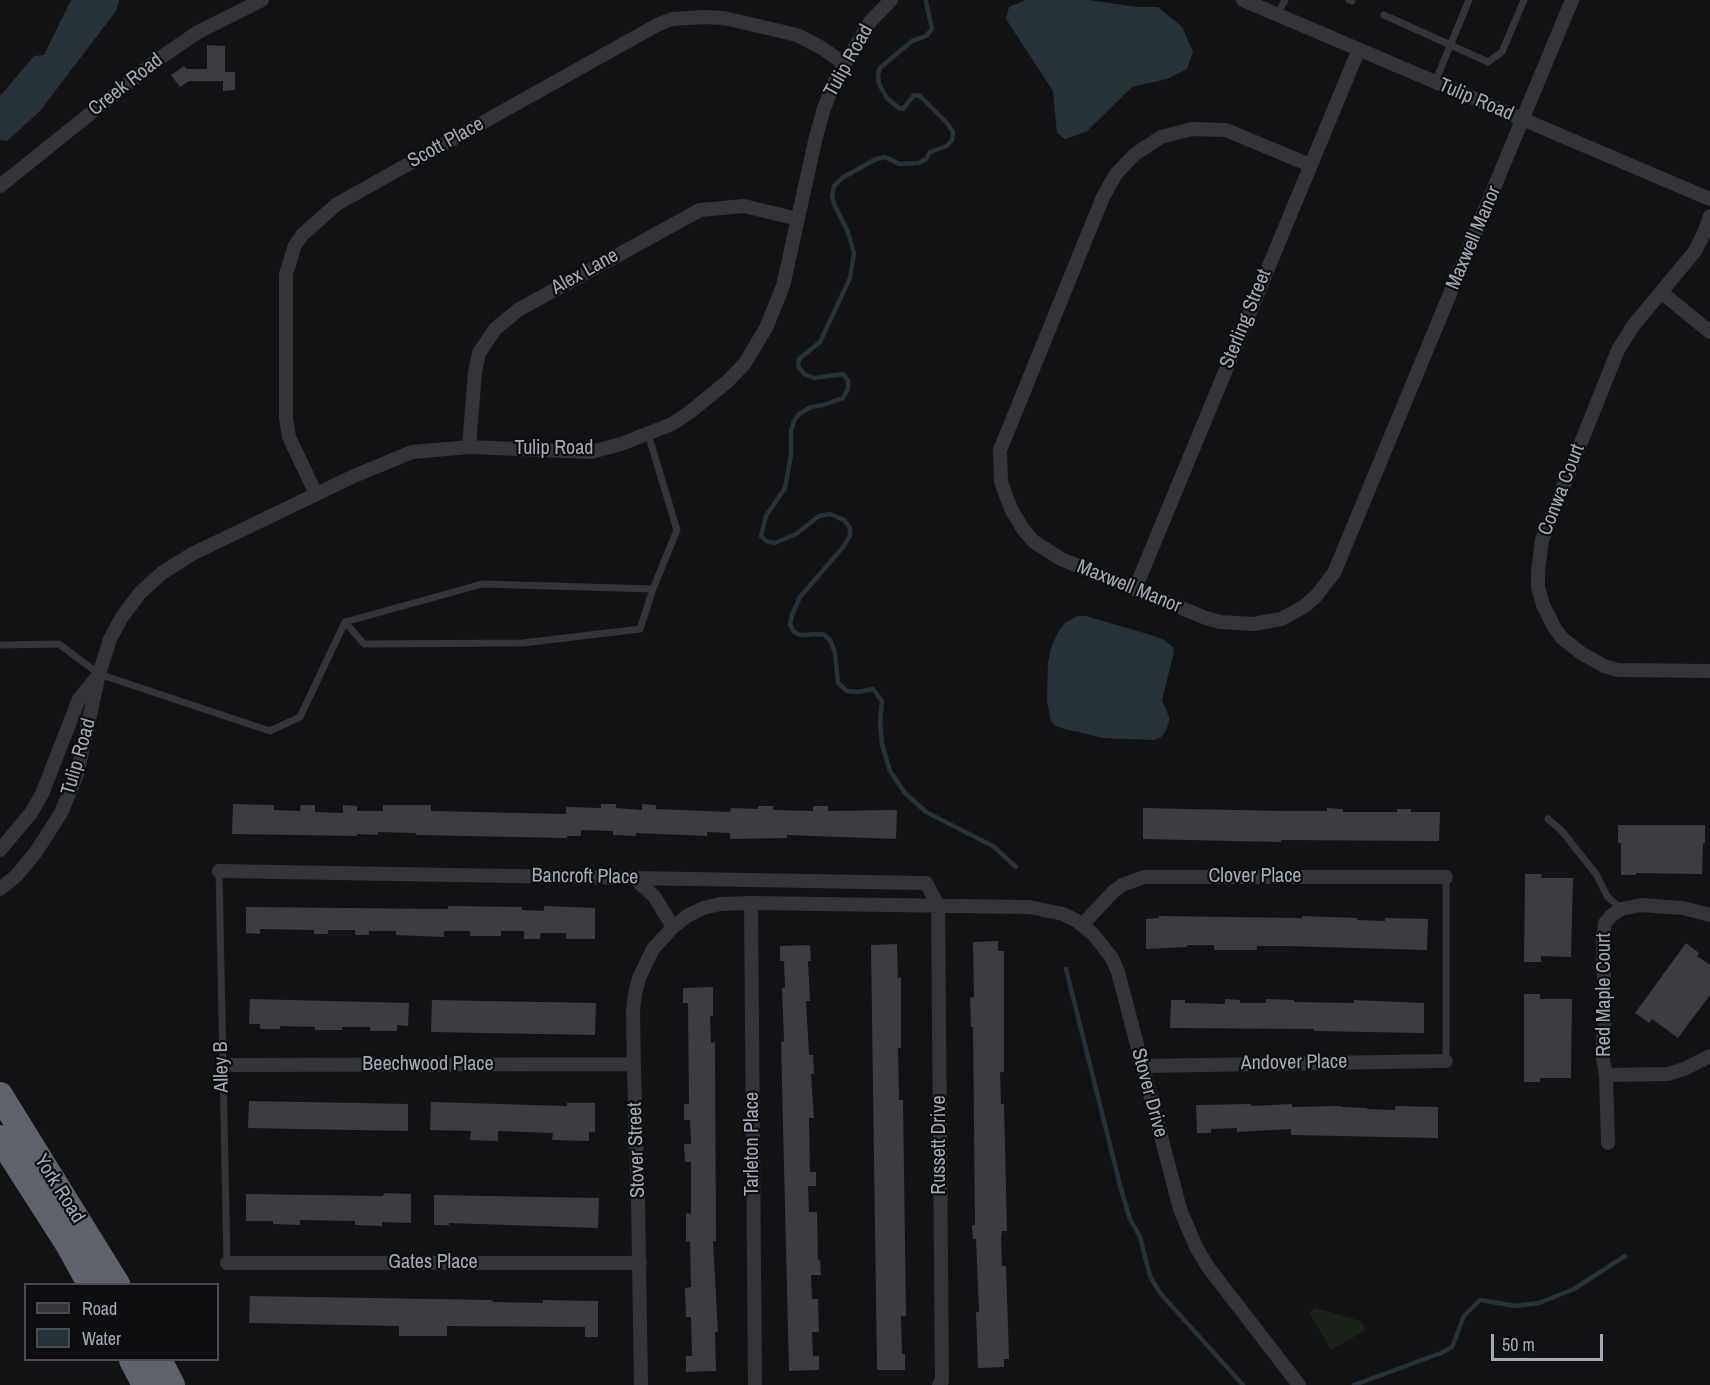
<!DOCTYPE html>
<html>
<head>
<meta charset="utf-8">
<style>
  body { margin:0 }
  #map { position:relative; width:1710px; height:1385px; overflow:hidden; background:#121214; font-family:"Archivo Narrow",sans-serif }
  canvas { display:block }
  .legend { position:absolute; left:24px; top:1283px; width:195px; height:78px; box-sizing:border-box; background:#0d0d0f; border:2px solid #494c52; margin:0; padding:8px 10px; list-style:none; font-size:18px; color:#a2aab6 }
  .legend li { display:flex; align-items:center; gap:12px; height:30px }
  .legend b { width:30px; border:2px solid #494c52 }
  .scale { position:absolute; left:1491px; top:1334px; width:112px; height:27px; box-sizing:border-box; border:3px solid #a2aab6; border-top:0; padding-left:8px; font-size:18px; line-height:21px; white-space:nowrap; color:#a2aab6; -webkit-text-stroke:4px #0d0d0f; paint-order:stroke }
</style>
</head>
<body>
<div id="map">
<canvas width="1710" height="1385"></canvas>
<ul class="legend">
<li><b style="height:8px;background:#333539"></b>Road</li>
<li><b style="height:16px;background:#273339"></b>Water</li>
</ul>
<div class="scale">50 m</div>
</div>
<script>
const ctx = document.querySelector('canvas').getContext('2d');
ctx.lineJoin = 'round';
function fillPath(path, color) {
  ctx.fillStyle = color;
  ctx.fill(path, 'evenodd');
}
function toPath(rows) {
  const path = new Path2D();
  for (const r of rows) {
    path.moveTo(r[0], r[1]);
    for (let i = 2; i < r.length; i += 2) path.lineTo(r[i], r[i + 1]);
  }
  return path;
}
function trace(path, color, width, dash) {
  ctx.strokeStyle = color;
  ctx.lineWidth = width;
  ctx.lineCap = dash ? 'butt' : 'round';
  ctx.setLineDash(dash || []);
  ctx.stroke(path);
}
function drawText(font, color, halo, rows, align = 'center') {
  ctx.font = font + ' "Archivo Narrow",sans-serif';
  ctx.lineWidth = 4.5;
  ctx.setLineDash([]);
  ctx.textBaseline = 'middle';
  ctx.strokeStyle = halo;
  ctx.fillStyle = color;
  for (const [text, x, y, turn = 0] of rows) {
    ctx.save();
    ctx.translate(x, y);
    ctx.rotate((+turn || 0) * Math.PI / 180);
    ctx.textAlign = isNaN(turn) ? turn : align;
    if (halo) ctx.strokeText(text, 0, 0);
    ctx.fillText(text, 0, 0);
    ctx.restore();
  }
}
fillPath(toPath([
  [1316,1308,1361,1321,1366,1330,1331,1350,1309,1312]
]), '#1a221a');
fillPath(toPath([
  [71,0,119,0,116,11,40,111,7,141,0,140,0,96,34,56,44,55],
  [1026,0,1089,0,1137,7,1158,7,1182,27,1193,52,1187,69,1167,79,1132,87,1086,132,1065,139,1057,133,1053,91,1006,19,1009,7],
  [1077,616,1086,616,1154,636,1164,640,1173,647,1174,652,1162,700,1169,717,1169,721,1166,731,1161,737,1154,740,1103,738,1065,729,1056,726,1051,721,1047,701,1048,663,1051,648,1058,632,1065,623]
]), '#273339');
trace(toPath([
  [926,2,932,29,926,36,912,41,880,68,878,75,879,84,887,98,899,108,903,109,914,95,920,96,947,123,953,132,952,140,947,146,930,152,926,159,919,163,899,164,885,157,876,159,842,178,834,186,832,196,835,206,848,232,854,253,850,278,820,342,799,359,798,366,804,374,814,378,843,374,848,381,848,389,843,398,823,405,811,407,799,414,794,421,791,431,791,455,785,488,766,516,761,536,766,541,775,543,796,534,819,516,830,514,844,520,850,528,850,535,844,546,800,597,792,615,790,624,794,632,800,635,823,634,830,640,835,653,838,683,847,691,858,692,873,689,882,701,880,722,882,744,890,771,905,793,926,812,993,846,1016,867],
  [1066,969,1121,1189,1130,1219,1140,1237,1150,1276,1160,1293,1243,1385],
  [1354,1385,1441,1353,1452,1347,1464,1316,1480,1300,1516,1306,1539,1303,1574,1289,1625,1256]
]), '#273339', 4.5);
fillPath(toPath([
  [207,45,225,46,225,72,235,72,235,90,223,91,223,81,189,81,180,87,171,75,184,66,187,69,207,69],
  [233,804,274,805,274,810,300,811,301,805,315,805,315,812,343,813,343,805,357,806,357,811,383,811,383,805,431,805,431,811,566,814,566,807,601,808,601,804,616,804,616,808,642,810,642,804,656,805,656,809,730,812,731,808,758,809,758,806,773,806,773,810,813,811,813,806,828,806,828,811,897,810,896,839,787,835,787,838,730,839,730,833,707,832,707,836,636,833,636,836,613,835,613,831,581,830,581,836,567,836,567,838,416,835,416,833,378,832,378,835,357,834,357,836,232,834],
  [1143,808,1281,811,1327,811,1327,808,1343,809,1343,812,1397,812,1397,809,1411,809,1411,812,1440,812,1439,841,1281,840,1281,842,1143,839],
  [1618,825,1705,825,1705,843,1703,843,1702,874,1636,873,1636,875,1621,875,1621,843,1618,843],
  [1525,874,1542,874,1541,878,1573,878,1571,957,1541,956,1541,962,1524,962],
  [448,906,522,907,522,910,544,911,544,906,595,908,595,939,566,939,566,933,541,933,540,939,524,939,524,931,501,931,501,936,470,936,470,931,444,931,444,937,396,935,396,931,369,931,369,935,355,935,355,930,328,930,328,934,314,934,314,930,260,929,260,934,246,933,246,907,448,909],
  [1159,916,1302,918,1302,916,1357,918,1357,920,1385,921,1385,918,1428,919,1427,950,1284,946,1257,946,1257,950,1214,950,1214,945,1187,945,1187,947,1146,949,1146,919,1159,918],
  [998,941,998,951,1004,951,1004,1072,1000,1072,1001,1104,1004,1104,1007,1231,1002,1231,1001,1238,1002,1266,1006,1266,1009,1359,1004,1359,1004,1367,978,1368,976,1312,979,1312,976,1239,973,1239,972,1225,975,1225,973,1027,971,1027,970,998,974,997,973,942],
  [1686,943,1699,953,1697,956,1710,965,1710,995,1678,1038,1652,1019,1649,1023,1635,1013],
  [897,944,898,978,901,977,901,1048,898,1048,899,1100,903,1100,906,1316,901,1316,902,1354,905,1354,905,1370,877,1370,871,945],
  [810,945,811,961,808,961,810,1001,806,1001,809,1055,813,1055,814,1074,811,1074,814,1118,809,1118,810,1172,816,1172,816,1186,808,1186,809,1212,817,1212,818,1260,820,1260,821,1275,811,1275,812,1299,818,1299,819,1332,812,1332,813,1356,819,1356,819,1370,789,1371,781,1042,784,1041,782,988,785,988,784,961,780,961,780,946],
  [713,987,713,1016,710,1016,711,1043,715,1042,716,1241,713,1241,718,1332,715,1332,716,1371,686,1372,686,1356,692,1356,691,1317,686,1317,685,1288,691,1287,690,1241,686,1242,686,1213,691,1214,691,1162,685,1162,684,1144,691,1144,690,1120,684,1120,684,1104,689,1104,688,1003,683,1003,683,988],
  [1524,994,1540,994,1540,999,1572,999,1571,1078,1540,1078,1540,1082,1524,1082],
  [250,999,409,1003,408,1026,397,1025,397,1031,370,1031,370,1027,342,1027,342,1030,315,1030,315,1027,280,1026,280,1029,260,1029,260,1024,249,1024],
  [1225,999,1240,1000,1240,1003,1266,1003,1266,999,1294,1000,1294,1002,1354,1003,1354,1000,1424,1003,1424,1033,1314,1031,1314,1029,1170,1028,1171,1000,1185,1000,1185,1003,1225,1004],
  [432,1000,596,1003,595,1035,431,1032],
  [249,1101,408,1104,408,1131,248,1128],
  [431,1102,567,1106,567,1103,595,1103,595,1132,589,1132,589,1141,552,1140,553,1133,498,1131,498,1141,470,1140,471,1131,430,1130],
  [1251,1104,1251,1106,1292,1104,1292,1107,1341,1106,1341,1107,1367,1108,1367,1109,1395,1110,1395,1106,1438,1107,1438,1138,1291,1135,1291,1129,1237,1132,1237,1128,1211,1129,1211,1133,1197,1133,1196,1105],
  [384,1193,411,1194,411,1223,382,1222,382,1226,355,1225,355,1221,300,1220,300,1225,273,1224,273,1221,246,1221,246,1194,383,1196],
  [434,1195,599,1198,598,1228,449,1223,449,1225,434,1225],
  [250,1296,492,1300,493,1302,543,1303,543,1300,598,1301,598,1337,585,1337,585,1327,447,1326,447,1336,399,1336,399,1326,249,1323]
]), '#3c3d42');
trace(toPath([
  [1349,0,1352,1],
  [1277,15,1285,0],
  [1384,15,1488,62,1502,52,1524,0],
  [1435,82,1469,0],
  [345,622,364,644,523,643,640,629,653,589],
  [0,645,59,644,99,674,270,731,300,717,345,622,482,584,653,589,677,530,648,434],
  [1548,819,1561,830,1596,874,1607,896,1621,909],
  [219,871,227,1263],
  [1446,1061,1446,877]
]), '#333539', 7);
trace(toPath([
  [1243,0,1710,199],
  [1310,165,1226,130,1192,129,1161,137,1135,154,1116,174,1103,197,1000,450,1001,482,1011,509,1023,529,1033,541,1061,559,1206,618,1220,622,1253,624,1281,619,1305,606,1316,596,1334,573,1572,0],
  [0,186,157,60,198,32,262,0],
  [1710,216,1704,233,1695,251,1633,326,1618,350,1542,540,1538,571,1538,587,1543,605,1554,627,1562,638,1581,653,1604,666,1618,670,1710,671],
  [1661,292,1710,332],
  [469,447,475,372,479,353,495,329,518,310,700,210,744,206,798,219],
  [316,494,289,437,286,418,286,274,295,245,303,234,337,204,657,25,672,19,704,17,724,18,797,35,822,48,845,64],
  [1135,589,1359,49],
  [0,850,31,813,42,794,79,699,98,676],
  [219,871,926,883,938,905,942,1381,939,1385],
  [634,878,654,896,673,927],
  [0,889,16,876,36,852,61,813,77,774,99,674,110,639,122,617,140,593,162,573,192,554,354,476,412,452,469,447,591,452,621,444,672,424,690,412,728,381,745,363,766,328,783,286,815,141,824,108,836,79,870,22,891,0],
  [751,903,755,1385],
  [1082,925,1113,892,1122,885,1144,877,1446,877],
  [222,1065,634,1064],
  [1142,1066,1446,1061],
  [1606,1075,1668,1074,1684,1069,1710,1056],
  [1608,1143,1606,1075,1602,1054,1605,1018,1603,939,1605,923,1611,916,1621,909,1641,905,1683,908,1710,915],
  [227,1263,640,1263],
  [641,1385,638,1199,634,1073,633,1011,635,994,639,978,653,949,673,927,687,916,703,908,720,904,751,903,1029,907,1063,914,1077,921,1093,934,1112,958,1118,972,1180,1209,1196,1247,1208,1267,1299,1385]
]), '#333539', 14);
trace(toPath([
  [0,1095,117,1284],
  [0,1138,68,1244,90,1284],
  [132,1360,145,1385],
  [159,1360,172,1385]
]), '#5e636b', 26);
drawText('20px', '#a2aab6', '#0d0d0f', [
  ["Tulip Road",849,61,-61],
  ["Creek Road",126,85,-38],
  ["Tulip Road",1476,100,23],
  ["Scott Place",446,143,-29],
  ["Maxwell Manor",1474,238,-67],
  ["Alex Lane",585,272,-29],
  ["Sterling Street",1246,319,-68],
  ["Tulip Road",554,449],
  ["Conwa Court",1562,490,-69],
  ["Maxwell Manor",1129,587,22],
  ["Tulip Road",79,757,-74],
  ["Bancroft Place",585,877,1],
  ["Clover Place",1255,877],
  ["Red Maple Court",1605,995,-90],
  ["Andover Place",1294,1063,-1],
  ["Beechwood Place",428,1065],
  ["Alley B",222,1067,-91],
  ["Stover Drive",1149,1093,75],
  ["Tarleton Place",753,1144,-90],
  ["Russett Drive",940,1145,-90],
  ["Stover Street",637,1150,-92],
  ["York Road",59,1189,58],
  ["Gates Place",433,1263]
]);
</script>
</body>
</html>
